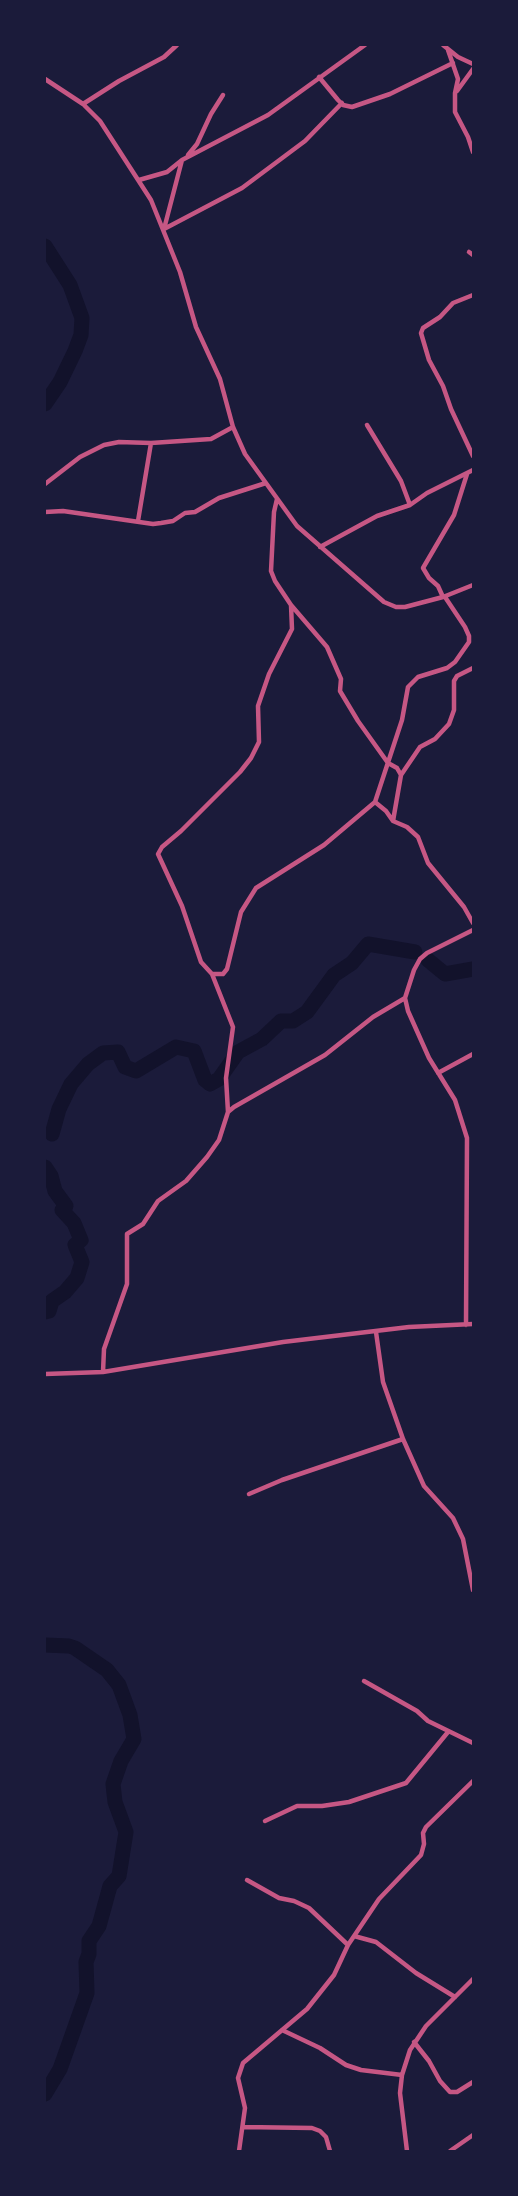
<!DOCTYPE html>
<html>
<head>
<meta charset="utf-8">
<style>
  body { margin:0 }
  #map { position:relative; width:518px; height:2196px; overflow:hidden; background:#1b1b3a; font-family:Barlow,sans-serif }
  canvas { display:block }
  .frame { position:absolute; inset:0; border:46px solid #1b1b3a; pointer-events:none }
</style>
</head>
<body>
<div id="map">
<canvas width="518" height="2196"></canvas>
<div class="frame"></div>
</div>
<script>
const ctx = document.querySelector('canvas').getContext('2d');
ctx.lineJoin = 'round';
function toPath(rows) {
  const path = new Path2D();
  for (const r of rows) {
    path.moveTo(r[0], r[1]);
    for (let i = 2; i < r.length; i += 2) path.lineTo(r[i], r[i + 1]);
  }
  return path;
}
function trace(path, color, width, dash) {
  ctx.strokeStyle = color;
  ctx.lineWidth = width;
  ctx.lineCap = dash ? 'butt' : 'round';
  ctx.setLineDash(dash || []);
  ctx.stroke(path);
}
trace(toPath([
  [45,246,70,285,82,318,81,335,75,351,60,382,45,404],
  [428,960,445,974,473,969],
  [52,1134,59,1109,71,1084,88,1064,103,1053,118,1052,125,1067,136,1071,176,1047,194,1051,205,1080,210,1084,219,1079,238,1052,262,1039,281,1021,293,1021,307,1012,334,975,352,963,368,944,415,952],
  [45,1167,51,1176,55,1191,66,1206,62,1210,74,1223,81,1240,75,1245,82,1262,77,1278,65,1292,52,1301,49,1311,45,1312],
  [45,1645,69,1646,75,1648,107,1670,119,1685,130,1715,134,1739,121,1761,113,1784,115,1802,126,1832,119,1876,110,1886,99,1926,89,1941,89,1954,86,1962,87,1993,60,2069,45,2094]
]), '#12122b', 15);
trace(toPath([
  [443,45,458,57,473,64],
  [448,50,458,79,455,93,455,112,468,137,473,152],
  [319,77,338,100,343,105,352,107,390,94,453,63],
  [45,79,83,104,100,121,151,200,180,272,196,327,220,379,233,427,245,454,297,526,384,602,396,607,405,607,443,597,473,585],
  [457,91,473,69],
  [83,104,119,81,164,57,177,45],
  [188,155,197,144,211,114,223,95],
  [139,180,167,172,182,160],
  [164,229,182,160,268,115,365,45],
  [164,229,242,188,305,141,342,103],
  [469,252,473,255],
  [473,295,453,303,440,317,423,328,421,333,429,360,443,386,451,409,473,456],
  [367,425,401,481,410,505],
  [45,484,80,457,104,445,119,442,151,443,211,439,233,427],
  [277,499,274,512,271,571,275,581,291,605,327,647,341,679,340,691,358,721,388,763,397,768,401,775],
  [45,512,63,511,153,524,161,523,173,521,185,513,195,512,219,498,266,483],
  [138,521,151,443],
  [320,547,377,516,410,505,427,493,473,470],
  [443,597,438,586,429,578,423,568,454,515,467,474],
  [375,802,386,811,393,821,407,827,418,837,428,863,464,907,473,923],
  [393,821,401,775,420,747,435,739,449,724,454,710,454,681,457,676,473,668],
  [212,974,223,974,227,969,241,912,256,888,324,845,375,802,402,720,408,687,418,677,447,668,455,662,469,642,469,636,465,627,445,597],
  [438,1073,473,1054],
  [228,1112,226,1078,233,1027,212,974,201,962,182,906,158,854,162,847,181,831,240,772,251,758,259,742,258,706,269,674,292,629,291,605],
  [466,1325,467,1138,455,1100,429,1058,408,1011,405,998,414,970,420,959,427,953,473,930],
  [376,1332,383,1382,403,1439,424,1486,453,1518,463,1539,473,1590],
  [103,1372,104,1349,127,1284,127,1234,143,1224,158,1201,186,1181,207,1157,219,1140,228,1112,234,1107,325,1055,373,1017,405,998],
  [45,1374,103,1372,283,1342,409,1327,473,1324],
  [249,1494,282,1480,403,1439],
  [364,1681,417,1711,428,1721,473,1743],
  [265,1821,297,1806,322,1806,349,1802,406,1783,448,1732],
  [247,1880,279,1898,294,1901,309,1908,348,1945],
  [354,1936,376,1942,416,1973,455,1997],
  [282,2030,320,2048,346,2065,361,2070,402,2075],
  [414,2042,429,2061,440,2081,450,2092,457,2092,473,2082],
  [243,2127,312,2128,320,2131,326,2137,330,2151],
  [239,2151,245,2108,238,2078,243,2063,307,2009,334,1975,348,1945,379,1899,421,1855,424,1844,423,1833,426,1827,473,1781],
  [407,2151,400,2093,402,2075,410,2050,426,2026,473,1979],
  [450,2151,473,2135]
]), '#c65784', 4.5);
</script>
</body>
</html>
